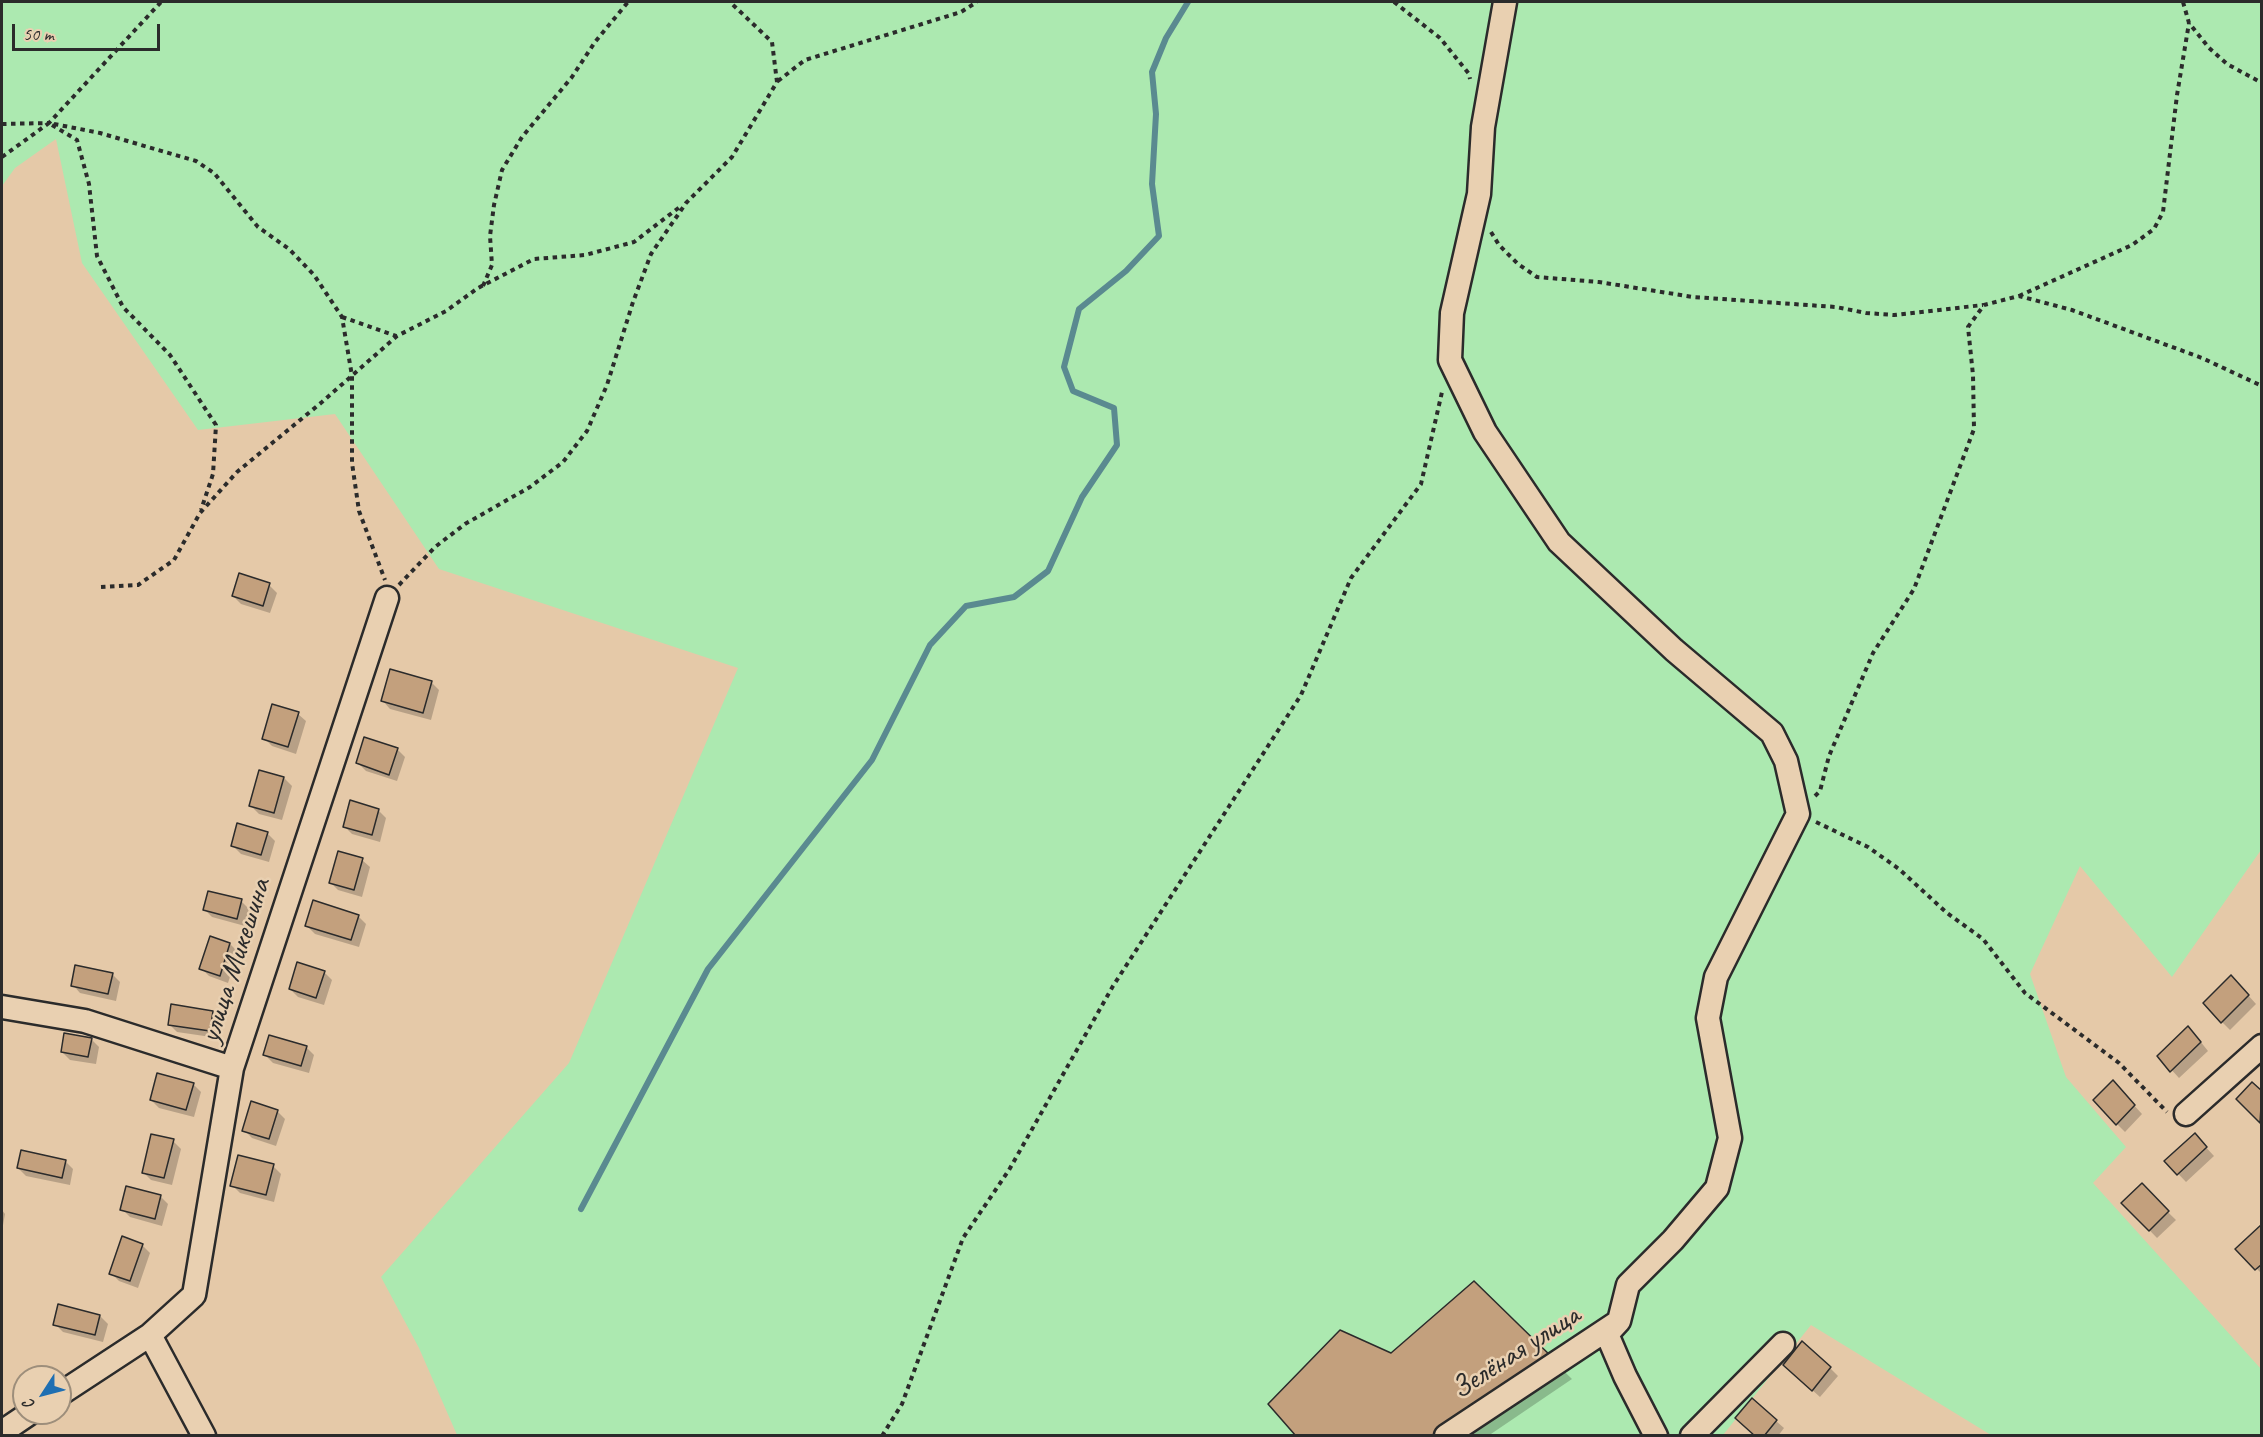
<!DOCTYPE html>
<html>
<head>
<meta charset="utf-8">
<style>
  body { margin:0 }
  #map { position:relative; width:2263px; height:1437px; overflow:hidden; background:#e5c9a8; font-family:Caveat,sans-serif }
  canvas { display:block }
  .frame { position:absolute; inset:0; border:3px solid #2b2b2b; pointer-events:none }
  .north { position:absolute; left:12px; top:1365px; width:60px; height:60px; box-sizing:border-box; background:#e9d0b1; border:2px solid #9d8e7b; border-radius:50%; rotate:234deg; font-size:16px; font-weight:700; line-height:24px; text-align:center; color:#2b2b2b }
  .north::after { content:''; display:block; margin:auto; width:21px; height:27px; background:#1f6fb2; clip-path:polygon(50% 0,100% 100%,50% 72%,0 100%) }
  .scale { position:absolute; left:12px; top:24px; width:148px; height:27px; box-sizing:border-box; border:3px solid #2b2b2b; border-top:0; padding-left:8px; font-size:18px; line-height:21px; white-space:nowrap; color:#2b2b2b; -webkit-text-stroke:4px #e9d0b1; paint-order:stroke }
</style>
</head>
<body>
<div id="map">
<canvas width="2263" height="1437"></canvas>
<div class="frame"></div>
<div class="north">С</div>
<div class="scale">50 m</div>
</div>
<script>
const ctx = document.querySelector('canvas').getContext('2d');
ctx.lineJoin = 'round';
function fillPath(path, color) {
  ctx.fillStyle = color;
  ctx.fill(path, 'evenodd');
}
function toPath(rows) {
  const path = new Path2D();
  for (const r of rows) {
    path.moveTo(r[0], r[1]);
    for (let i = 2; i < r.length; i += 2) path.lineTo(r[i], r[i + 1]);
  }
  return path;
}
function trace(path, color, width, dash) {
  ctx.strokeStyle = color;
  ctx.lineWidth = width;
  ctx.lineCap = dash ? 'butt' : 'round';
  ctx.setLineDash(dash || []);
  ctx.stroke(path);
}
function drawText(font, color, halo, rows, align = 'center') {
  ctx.font = font + ' Caveat,sans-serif';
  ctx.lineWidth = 5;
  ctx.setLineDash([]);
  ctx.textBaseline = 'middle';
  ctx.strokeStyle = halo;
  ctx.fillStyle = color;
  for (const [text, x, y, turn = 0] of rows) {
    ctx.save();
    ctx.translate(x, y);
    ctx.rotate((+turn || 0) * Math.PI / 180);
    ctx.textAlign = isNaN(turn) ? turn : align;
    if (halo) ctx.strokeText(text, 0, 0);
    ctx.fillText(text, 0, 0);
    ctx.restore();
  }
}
fillPath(toPath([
  [2,2,2261,2,2261,850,2172,977,2080,866,2030,974,2066,1077,2126,1147,2093,1183,2261,1369,2261,1435,1991,1435,1811,1325,1723,1435,457,1435,419,1348,381,1277,569,1063,738,668,439,569,335,414,198,430,82,263,56,139,15,168,2,186]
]), '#ace9b0');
fillPath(toPath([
  [269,585,277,593,270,613,241,604,233,596],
  [431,682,439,690,431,720,390,709,383,701],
  [298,714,306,721,296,754,272,746,264,738],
  [397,749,405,757,397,781,366,771,358,763],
  [260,772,284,778,292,786,282,820,259,814,251,806],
  [378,810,386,818,380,842,352,834,344,826],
  [267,833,275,841,269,862,241,854,233,846],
  [362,860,370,867,362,897,338,890,330,882],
  [241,901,249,909,245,926,212,917,204,909],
  [358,916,366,924,359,947,315,934,307,926],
  [230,944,238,952,228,983,209,976,201,968],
  [324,972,332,980,324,1005,298,997,290,989],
  [112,974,120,982,116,1001,80,993,73,985],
  [2239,985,2256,1004,2230,1030,2222,1022],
  [212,1012,220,1020,218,1038,177,1032,169,1024],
  [2196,1036,2208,1051,2179,1078,2159,1056],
  [91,1039,99,1047,96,1064,70,1060,62,1052],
  [306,1047,314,1055,309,1073,273,1063,265,1055],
  [193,1084,201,1092,194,1117,159,1108,151,1100],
  [2120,1090,2142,1114,2125,1132,2117,1124],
  [277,1111,285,1119,276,1146,252,1138,244,1130],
  [173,1141,181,1149,172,1185,151,1180,143,1172],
  [2202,1143,2214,1156,2186,1182,2166,1161],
  [65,1161,73,1169,70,1185,26,1176,18,1168],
  [273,1166,281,1174,274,1202,240,1193,232,1185],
  [2141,1186,2176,1220,2157,1238,2123,1203],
  [160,1196,168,1204,162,1226,130,1217,122,1209],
  [2,1210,5,1214,2,1231],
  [2262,1226,2262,1274,2237,1249],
  [142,1245,150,1253,138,1288,119,1281,111,1273],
  [1474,1283,1572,1379,1488,1436,1298,1436],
  [100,1316,108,1324,103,1342,63,1332,55,1324],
  [1830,1368,1838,1376,1820,1397,1792,1372],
  [1776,1421,1784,1428,1778,1436,1756,1436]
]), '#0003');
trace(toPath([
  [581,1209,708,969,872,760,930,645,966,606,1014,597,1048,571,1082,497,1117,445,1114,408,1073,391,1064,367,1079,309,1126,271,1159,236,1152,184,1156,114,1152,72,1166,38,1188,2]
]), '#5a8a90', 6);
const building = toPath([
  [239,573,270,583,263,606,232,596,239,573],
  [390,669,432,681,423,713,381,701,390,669],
  [272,704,299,712,288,747,262,739,272,704],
  [364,737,398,748,389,775,356,763,364,737],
  [259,770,284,777,274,813,249,806,259,770],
  [350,800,379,809,372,835,343,827,350,800],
  [237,823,268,832,261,855,231,846,237,823],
  [338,851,363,858,354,890,329,883,338,851],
  [208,891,242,899,237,919,203,910,208,891],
  [313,900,359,915,351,940,305,926,313,900],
  [210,936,230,943,220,976,199,969,210,936],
  [297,962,325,971,316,998,289,989,297,962],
  [75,965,113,973,108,994,71,986,75,965],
  [2231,975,2249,995,2221,1023,2203,1003,2231,975],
  [171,1004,213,1011,210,1031,168,1025,171,1004],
  [2188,1026,2201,1042,2170,1072,2157,1056,2188,1026],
  [64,1033,92,1038,88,1057,61,1052,64,1033],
  [269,1035,307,1046,301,1066,263,1055,269,1035],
  [157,1073,194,1083,186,1110,150,1100,157,1073],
  [2113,1080,2135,1105,2116,1125,2093,1100,2113,1080],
  [2252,1082,2262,1091,2260,1123,2236,1099,2252,1082],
  [251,1101,278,1110,269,1139,242,1131,251,1101],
  [2195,1133,2207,1147,2177,1175,2164,1161,2195,1133],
  [151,1134,174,1139,164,1178,142,1173,151,1134],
  [21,1150,66,1160,62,1178,17,1168,21,1150],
  [238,1155,274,1164,266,1195,230,1186,238,1155],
  [2142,1183,2169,1211,2149,1231,2121,1203,2142,1183],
  [126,1186,161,1195,155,1219,120,1210,126,1186],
  [2262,1224,2262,1264,2255,1270,2235,1249,2262,1224],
  [122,1236,143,1244,130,1281,109,1274,122,1236],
  [1474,1281,1557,1362,1447,1436,1296,1436,1268,1404,1340,1330,1391,1353,1474,1281],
  [58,1304,100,1315,95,1335,53,1325,58,1304],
  [1802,1341,1831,1367,1812,1391,1783,1365,1802,1341],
  [1752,1398,1777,1420,1764,1436,1755,1436,1735,1418,1752,1398]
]);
fillPath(building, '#c3a07d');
trace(building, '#2b2b2b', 1.5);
const minor = toPath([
  [1505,2,1483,127,1479,194,1452,313,1450,360,1485,432,1559,542,1674,650,1772,733,1786,761,1798,814,1716,977,1708,1018,1730,1138,1717,1188,1673,1240,1628,1285,1619,1321,1607,1334,1625,1376,1656,1436],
  [2,1007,85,1021,232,1068],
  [2186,1114,2262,1046],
  [150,1335,204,1436],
  [60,1394,150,1335,194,1295,232,1068,387,598],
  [2,1432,30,1413],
  [1446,1436,1618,1322],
  [1692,1436,1783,1344]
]);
trace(minor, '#2b2b2b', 27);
trace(toPath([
  [1394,2,1440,38,1469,74,1470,79],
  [2183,2,2189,23,2209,48,2227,64,2262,83],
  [778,81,805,60,961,12,977,2],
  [2,124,49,123,161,2],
  [52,125,77,140,89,184,97,256,123,307,170,355,216,425,213,474,201,510],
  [2,157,49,123,100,133,196,161,214,173,258,227,289,249,314,275,342,317,352,376,352,463,359,511,385,580],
  [1491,232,1499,245,1518,264,1537,277,1599,282,1693,297,1836,307,1866,313,1894,315,1983,305],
  [483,286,492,265,490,236,494,205,502,170,522,137,572,77,595,42,628,2],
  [2019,296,2132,245,2154,229,2163,212,2177,95,2189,23],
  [342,317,396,336],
  [399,585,435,547,465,524,530,487,563,462,587,431,607,385,633,302,651,254,686,203,732,157,777,82,772,42,730,2],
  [101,587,138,585,174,560,200,513,237,472,322,402,397,336,446,311,478,288,534,259,585,255,634,242,681,206],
  [1815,796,1820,791,1829,756,1873,653,1914,589,1974,429,1973,375,1968,327,1984,305,2019,296,2072,310,2202,358,2262,386],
  [1816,822,1868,847,1899,869,1947,913,1983,939,2025,993,2119,1063,2167,1112],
  [882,1436,902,1404,963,1238,1009,1170,1113,986,1301,695,1351,578,1421,484,1442,392]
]), '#2b2b2b', 4, [4.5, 4.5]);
trace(minor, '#e9d0b1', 22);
drawText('30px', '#2b2b2b', '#e9d0b1', [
  ["улица Микешина",236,961,-72],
  ["Зелёная улица",1516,1353,-33]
]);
</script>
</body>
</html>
